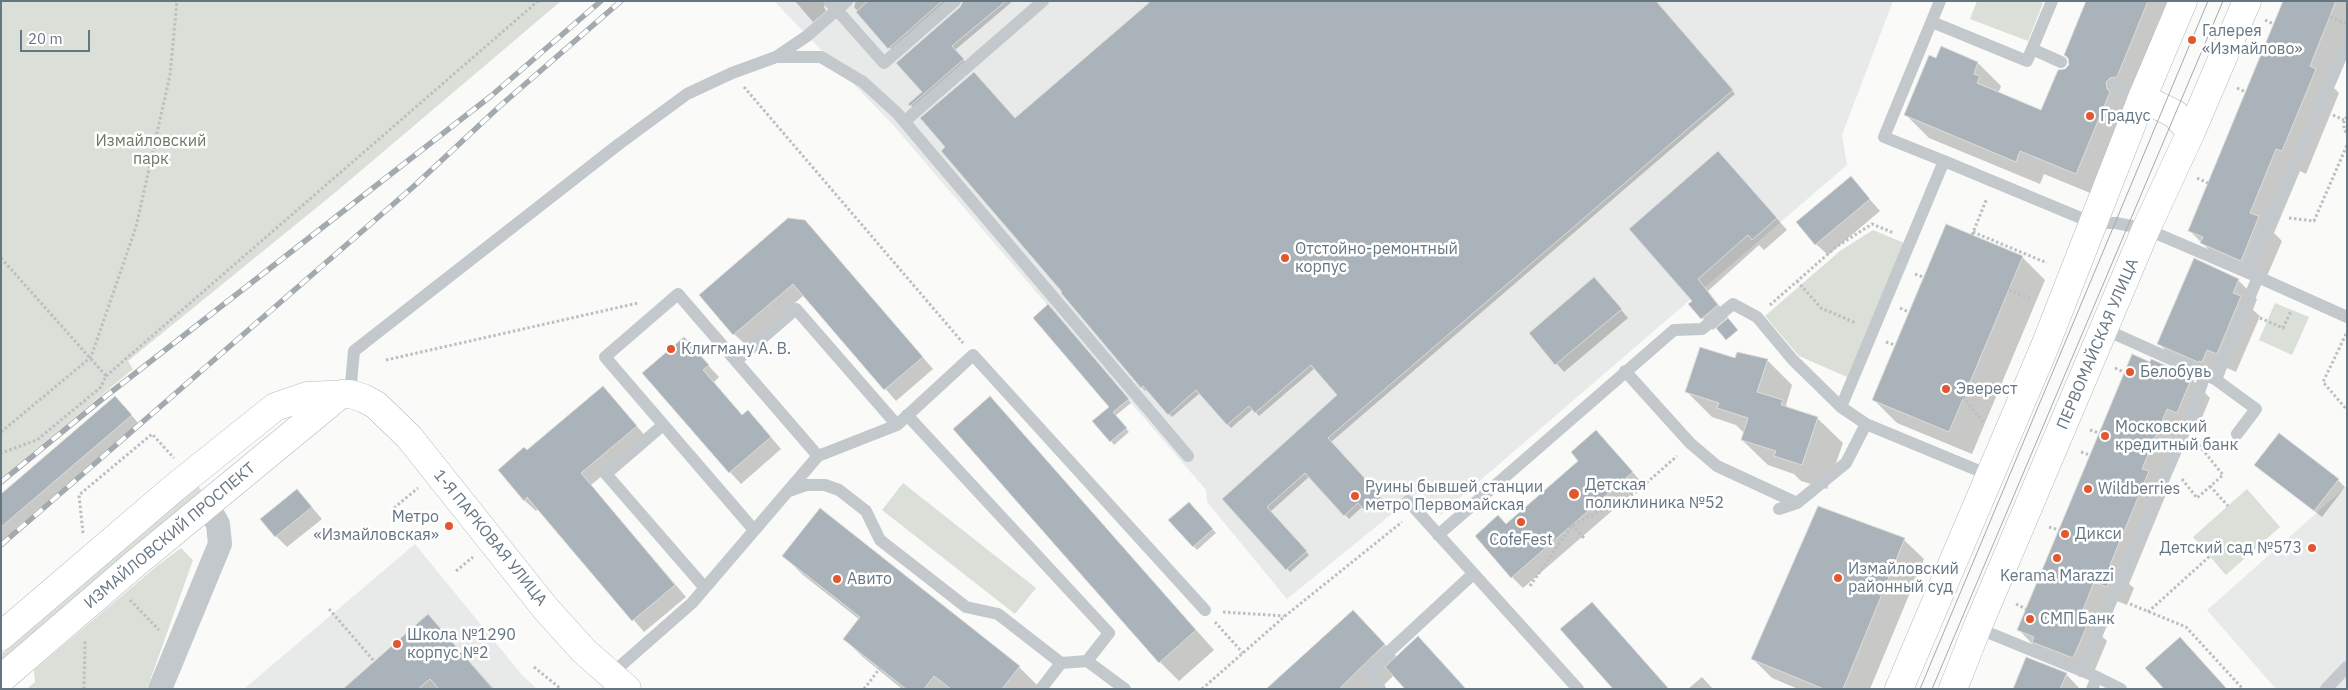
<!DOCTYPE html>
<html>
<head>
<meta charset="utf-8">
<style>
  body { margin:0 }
  #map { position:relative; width:2348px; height:690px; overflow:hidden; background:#fafaf8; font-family:"IBM Plex Sans",sans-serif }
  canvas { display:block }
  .frame { position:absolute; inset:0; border:2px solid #657683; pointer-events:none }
  .scale { position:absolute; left:20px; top:30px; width:70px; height:22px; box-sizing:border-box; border:2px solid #657683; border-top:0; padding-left:6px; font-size:15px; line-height:18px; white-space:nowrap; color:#657683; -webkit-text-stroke:4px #fff; paint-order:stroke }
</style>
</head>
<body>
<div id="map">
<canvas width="2348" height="690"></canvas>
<div class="frame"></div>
<div class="scale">20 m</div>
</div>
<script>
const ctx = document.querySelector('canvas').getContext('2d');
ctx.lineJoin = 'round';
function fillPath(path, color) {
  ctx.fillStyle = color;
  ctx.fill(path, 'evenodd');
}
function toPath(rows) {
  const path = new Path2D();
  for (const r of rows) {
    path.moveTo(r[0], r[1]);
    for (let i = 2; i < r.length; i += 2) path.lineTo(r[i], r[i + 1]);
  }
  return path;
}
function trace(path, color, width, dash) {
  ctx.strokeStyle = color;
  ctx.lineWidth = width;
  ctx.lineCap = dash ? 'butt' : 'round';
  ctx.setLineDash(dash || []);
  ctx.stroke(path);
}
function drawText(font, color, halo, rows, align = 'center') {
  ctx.font = font + ' "IBM Plex Sans",sans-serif';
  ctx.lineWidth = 5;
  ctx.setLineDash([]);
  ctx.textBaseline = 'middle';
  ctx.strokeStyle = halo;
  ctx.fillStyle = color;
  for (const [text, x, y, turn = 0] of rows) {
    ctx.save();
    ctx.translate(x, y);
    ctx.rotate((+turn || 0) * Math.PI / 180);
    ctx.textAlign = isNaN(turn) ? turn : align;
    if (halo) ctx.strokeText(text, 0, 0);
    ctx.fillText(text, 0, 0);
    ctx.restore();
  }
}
fillPath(toPath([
  [774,1,1893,1,1842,135,1847,165,1440,515,1420,491,1287,599,1207,502,1206,490,893,125],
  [2347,486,2347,689,2276,689,2207,610],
  [415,544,522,675,537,689,245,688]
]), '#e8e9e9');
fillPath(toPath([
  [1,1,561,1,337,191,128,361,133,369,4,476,1,477],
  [1977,1,2037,1,2043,3,2028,41,1970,19],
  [1873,230,1904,243,1847,377,1799,356,1765,316,1840,251],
  [2275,303,2309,317,2292,355,2259,340],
  [903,483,1036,588,1015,614,882,510],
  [197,485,204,493,1,669,1,654],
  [2247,489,2280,527,2226,575,2193,537],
  [181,548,193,560,147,689,27,689,35,682,34,670,157,566]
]), '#dadfd7');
fillPath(toPath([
  [795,1,826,1,824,7,826,11,813,22],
  [856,1,950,1,893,51,854,7],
  [964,1,1013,1,955,50,966,63,914,109,910,104,924,93],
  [1147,1,1655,1,1735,94,1331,442,1383,500,1368,512,1363,506,1349,519,1310,476,1270,512,1309,555,1290,572,1224,499,1339,395,1315,368,1259,416,1253,409,1231,428,1200,393,1172,417,1147,389,1145,391,1142,387,1062,293,1015,120,1149,4],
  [2088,1,2181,1,2100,197,2044,174,2040,184,1929,138,1906,115,1937,59,1978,63,2001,86,1998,94,2042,112,2070,65],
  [2284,1,2347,1,2347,56,2334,88,2339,93,2306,174,2300,171,2274,233,2282,241,2264,283,2225,266,2189,230],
  [1729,164,1787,230,1764,250,1759,245,1708,291,1728,317,1713,330,1690,304,1694,301,1631,229],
  [1851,178,1880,211,1828,255,1816,244],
  [805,222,933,369,896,401,804,295,746,345,734,334],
  [2022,257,2045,280,1972,454,1897,423,1874,400],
  [2238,280,2257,299,2253,310,2260,316,2236,372,2227,368,2222,381,2178,363,2159,344],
  [1602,287,1628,318,1564,372,1530,333],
  [1052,309,1131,403,1115,416,1129,432,1114,445,1111,441,1110,407],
  [684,339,719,377,714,382,743,416,759,423,781,449,741,484,730,472],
  [2132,356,2191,378,2210,398,2196,432,2187,428,2162,487,2167,492,2129,584,2134,588,2127,605,2114,600,2100,634,2107,641,2092,677,2038,650,2019,630],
  [1736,360,1767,360,1792,385,1786,405,1790,409,1817,418,1843,443,1827,489,1801,481,1794,474,1768,465,1742,440,1744,433,1736,425,1712,417,1686,391],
  [603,387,647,438,591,485,686,597,644,632,538,509,536,511,524,500,527,452],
  [990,398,1214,650,1179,681,1160,662],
  [123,405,138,423,15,529,18,532,1,547,1,496],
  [1607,443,1643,484,1523,588,1512,577,1506,525],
  [2264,472,2338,480,2345,487,2322,517],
  [297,490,322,519,287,547,276,536],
  [1189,504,1216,533,1197,550,1170,520],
  [1819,508,1904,540,1924,559,1870,689,1798,689,1772,678,1753,659],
  [784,556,1019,667,1038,686,1036,689,902,689,864,658,844,639,860,620,803,575],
  [428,616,494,689,345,689],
  [1372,631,1397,657,1437,657,1466,689,1407,689,1394,675,1380,689,1268,689],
  [2066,674,2080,689,2014,689],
  [1702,677,1713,689,1688,689]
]), '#0003');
const building = toPath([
  [868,1,942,1,888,49,856,12,868,1],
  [963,1,1006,1,952,46,964,59,910,106,908,104,922,92,896,63,960,7,963,1],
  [1151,1,1656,1,1733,90,1328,438,1380,495,1364,510,1358,503,1344,516,1305,473,1267,507,1307,551,1286,570,1222,499,1337,395,1311,365,1255,413,1249,406,1227,425,1196,390,1168,415,1143,386,1141,388,1061,293,1062,292,941,151,945,147,920,118,974,72,1015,118,1151,1],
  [2086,1,2148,1,2117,77,2110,78,2106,82,2107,89,2110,92,2076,174,2020,151,2016,162,1904,115,1929,55,1936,58,1941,46,1978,62,1974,74,1980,76,1977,83,2041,110,2058,70,2065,69,2069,65,2068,58,2064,55,2086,1],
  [2283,1,2336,1,2310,66,2316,69,2282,151,2276,149,2250,213,2259,216,2241,261,2200,243,2203,237,2188,231,2283,1],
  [1718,151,1777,218,1752,240,1748,235,1698,279,1718,305,1701,319,1688,304,1692,301,1629,229,1718,151],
  [1851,176,1870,199,1815,245,1796,222,1851,176],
  [788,218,805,220,923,357,884,390,793,284,733,335,699,295,788,218],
  [1946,224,2023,256,1949,432,1872,400,1946,224],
  [2194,258,2239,279,2233,293,2241,296,2217,354,2207,350,2202,362,2199,361,2198,362,2157,344,2194,258],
  [1594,277,1622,309,1555,365,1529,333,1594,277],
  [1048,304,1129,399,1113,412,1127,428,1110,442,1092,421,1109,407,1033,318,1048,304],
  [1728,318,1738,330,1726,340,1716,328,1728,318],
  [684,337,709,365,703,370,742,415,748,410,771,437,729,473,642,373,684,337],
  [1700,347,1735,358,1737,352,1768,359,1757,392,1783,400,1781,405,1818,417,1802,465,1774,456,1776,451,1741,440,1748,418,1717,408,1719,403,1685,392,1700,347],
  [2132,354,2150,362,2151,359,2192,377,2177,413,2167,409,2142,469,2149,471,2110,565,2115,568,2107,587,2094,582,2080,617,2089,621,2073,658,2032,642,2034,637,2017,630,2132,354],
  [603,386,637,426,581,473,675,585,632,621,527,497,524,501,498,470,524,447,527,450,603,386],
  [115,396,132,415,1,527,1,494,115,396],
  [990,396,1196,630,1159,663,953,429,990,396],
  [1596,430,1633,472,1511,578,1475,536,1498,515,1506,524,1578,461,1571,452,1596,430],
  [2279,433,2339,479,2314,511,2254,465,2279,433],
  [297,489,312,507,275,537,260,519,297,489],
  [1189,502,1213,529,1193,547,1168,520,1189,502],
  [1818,506,1905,538,1843,689,1824,689,1751,659,1818,506],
  [820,508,1020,666,1002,689,951,689,934,676,924,689,906,689,843,639,860,617,782,556,820,508],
  [1592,602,1669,689,1613,689,1560,629,1592,602],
  [1353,610,1385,644,1339,689,1266,689,1353,610],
  [428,614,493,689,439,689,430,679,418,689,343,689,428,614],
  [1418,636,1466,689,1405,689,1385,667,1418,636],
  [2180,637,2227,689,2164,689,2145,668,2180,637],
  [2026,657,2067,673,2060,689,2013,689,2026,657]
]);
fillPath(building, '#aab3b9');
trace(building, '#dcdcda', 1);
const secondary = toPath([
  [2142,98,2175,114,2191,132],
  [1,636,174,488,275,407,307,396,350,394,363,398,376,405,409,437,546,609,584,651,627,689],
  [1,679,136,563,341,394],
  [1899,689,2045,346,2142,98,2183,1],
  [1953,689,1977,628,2146,229,2191,132,2247,1]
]);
trace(secondary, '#b3babf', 29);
trace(toPath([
  [2330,17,2347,24],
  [2265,20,2274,24],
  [744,87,963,343],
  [2237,88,2246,92],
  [2333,115,2344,120],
  [2347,117,2344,120,2344,130,2347,133],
  [2197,178,2208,183],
  [2289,218,2314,221,2347,145],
  [1973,232,2047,263],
  [1972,235,1987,198],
  [1,258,106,376,101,387,37,440,1,453],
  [1915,274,1923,277],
  [1797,281,1821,308,1856,323],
  [2009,290,2031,299],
  [1770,305,1836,247,1872,224,1894,233],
  [1900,308,1909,312],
  [2260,318,2283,328,2291,311],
  [2346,334,2323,382,2347,410],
  [1886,342,1895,345],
  [386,360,638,303],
  [2115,368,2124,372],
  [106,376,538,1],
  [1963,397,1983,422],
  [2090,430,2099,433],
  [1,432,91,357,136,227,170,75,177,1],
  [2081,452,2090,455],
  [2182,479,2197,498,2223,475,2198,444],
  [2210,486,2228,506],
  [394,508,418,488],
  [1572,525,1584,538],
  [2049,527,2059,530],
  [83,533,79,495,152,434,174,458],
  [456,571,473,557],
  [1530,586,1572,525,1635,493,1677,456],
  [130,600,159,630],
  [2016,604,2026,609],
  [2130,604,2186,627,2243,689],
  [329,609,374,661],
  [1223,612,1284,616],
  [2148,612,2210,556],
  [1215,622,1243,653],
  [534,667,561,689],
  [84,689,85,640],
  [864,689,880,668],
  [1202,689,1285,616,1402,522]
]), '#bbbfc2', 3, [2.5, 2.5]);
trace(toPath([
  [829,1,884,63,955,1],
  [1940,1,1884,137,1944,161],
  [1932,22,2027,61,2052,1],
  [2032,49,2061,62],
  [776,57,821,57,863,82,897,113,1188,456],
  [2114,85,2142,98],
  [905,121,1043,1],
  [2248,271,2347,43],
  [2258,277,2347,317],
  [736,361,796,309,897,425],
  [1625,371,1690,443,1717,466,1797,503,1846,463,1866,424],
  [2215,379,2256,409,2237,434],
  [350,394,354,351,619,144,687,94,732,73,776,57,807,36,847,1],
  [907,415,1109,633,1087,661],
  [663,425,606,474,705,588],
  [1989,475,1866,424,1841,407,1944,161,2093,223,2116,223,2146,229,2258,277,2215,379,2104,329],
  [789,491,806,485,825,485,839,490,866,511,880,540,966,607,998,614,1061,663,1087,661,1125,689],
  [1408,501,1578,689],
  [1779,509,1797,503],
  [754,530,605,357,678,294,818,456],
  [1438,535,1674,330,1702,329,1733,304,1757,317,1793,360,1841,407],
  [1977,628,2097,677,2092,689],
  [2081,671,2193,411,2205,374],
  [610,675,692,603,818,456,897,425,973,355,1205,610],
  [2097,677,2121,689],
  [1041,689,1061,663],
  [1380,689,1366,673,1473,574],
  [2326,689,2347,667]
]), '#c3c8cc', 12);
trace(toPath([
  [160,689,220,544,218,524,207,505]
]), '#c3c8cc', 24);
trace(secondary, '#fff', 28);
trace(toPath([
  [1920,689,2208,1],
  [1932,689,2223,1]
]), '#a2aab0', 1);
const rail = toPath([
  [1,482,101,400,491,96,601,1],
  [1,545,413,187,500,106,621,1]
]);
trace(rail, '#a2aab0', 5.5);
trace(rail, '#fff', 4, [11]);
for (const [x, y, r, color] of [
  [2192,40,5,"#e4572e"],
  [2090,116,5,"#e4572e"],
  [1285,258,5,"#e4572e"],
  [671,349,5,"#e4572e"],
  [2130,372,5,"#e4572e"],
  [1946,389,5,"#e4572e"],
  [2105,436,5,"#e4572e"],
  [2088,489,5,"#e4572e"],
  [1574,494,6,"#e4572e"],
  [1355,496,5,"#e4572e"],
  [1521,522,5,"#e4572e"],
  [449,526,5,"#e4572e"],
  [2065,534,5,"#e4572e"],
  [2312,548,5,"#e4572e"],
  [2057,558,5,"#e4572e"],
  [1838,578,5,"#e4572e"],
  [837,579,5,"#e4572e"],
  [2030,619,5,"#e4572e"],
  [397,644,5,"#e4572e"]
]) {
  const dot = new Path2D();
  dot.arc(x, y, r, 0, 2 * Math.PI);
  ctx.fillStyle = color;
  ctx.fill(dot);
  trace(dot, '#fff', 2);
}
drawText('16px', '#657683', '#fff', [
  ["Галерея",2202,31],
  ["«Измайлово»",2202,49],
  ["Градус",2100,116],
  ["Отстойно-ремонтный",1295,249],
  ["корпус",1295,267],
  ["Клигману А. В.",681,349],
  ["Белобувь",2140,372],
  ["Эверест",1956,389],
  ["Московский",2115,427],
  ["кредитный банк",2115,445],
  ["Детская",1585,485],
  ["поликлиника №52",1585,503],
  ["Руины бывшей станции",1365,487],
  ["метро Первомайская",1365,505],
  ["Wildberries",2098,489],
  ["Метро",439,517,"right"],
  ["«Измайловская»",439,535,"right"],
  ["Дикси",2075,534],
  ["CofeFest",1521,540,"center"],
  ["Детский сад №573",2302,548,"right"],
  ["Измайловский",1848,569],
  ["районный суд",1848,587],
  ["Kerama Marazzi",2057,576,"center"],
  ["Авито",847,579],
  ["СМП Банк",2040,619],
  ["Школа №1290",407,635],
  ["корпус №2",407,653]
], 'left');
drawText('16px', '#687a64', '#fff', [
  ["Измайловский",151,141],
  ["парк",151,159]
]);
drawText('16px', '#657683', '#fff', [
  ["ПЕРВОМАЙСКАЯ УЛИЦА",2098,344,-67],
  ["ИЗМАЙЛОВСКИЙ ПРОСПЕКТ",170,536,-40],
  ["1-Я ПАРКОВАЯ УЛИЦА",490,538,51]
]);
</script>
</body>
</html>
